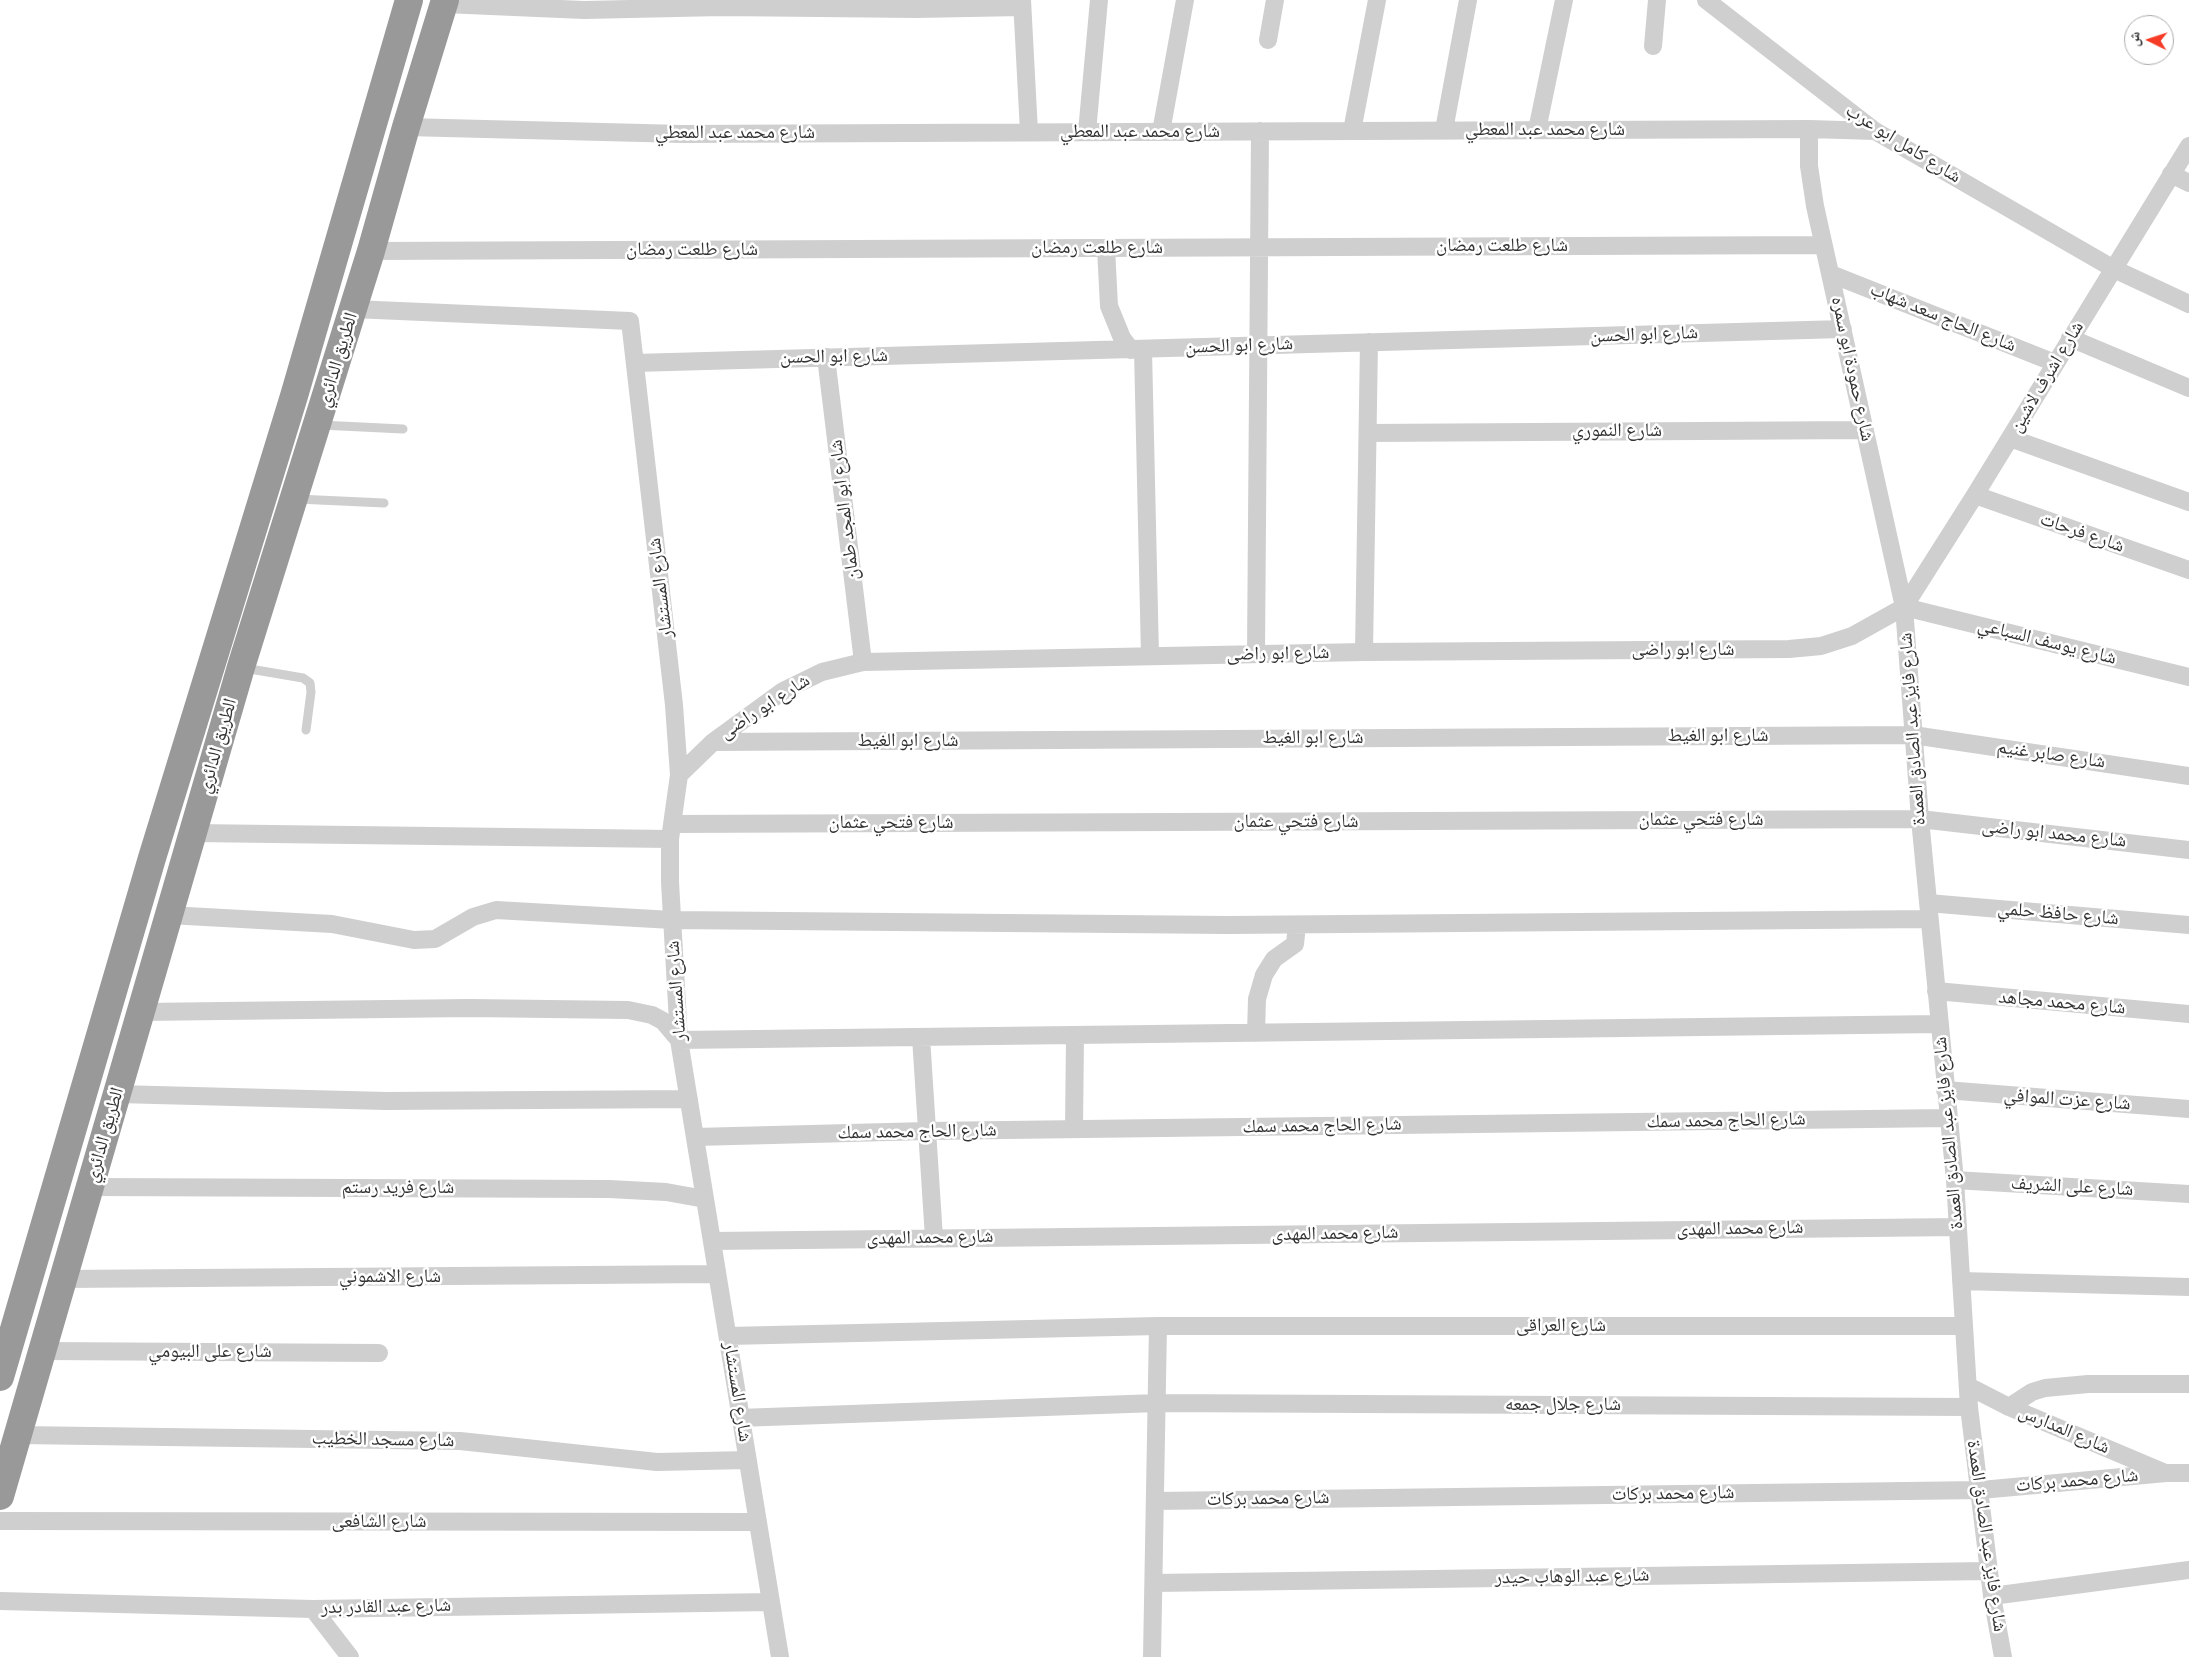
<!DOCTYPE html>
<html>
<head>
<meta charset="utf-8">
<style>
  body { margin:0 }
  #map { position:relative; width:2189px; height:1657px; overflow:hidden; background:#fff; font-family:Signika,"Noto Naskh Arabic",sans-serif }
  canvas { display:block }
  .north { position:absolute; left:2124px; top:15px; width:50px; height:50px; box-sizing:border-box; background:#fff; border:1px solid #adadad; border-radius:50%; rotate:274deg; font-size:14px; font-weight:700; line-height:20px; text-align:center; color:#323232 }
  .north::after { content:''; display:block; margin:auto; width:18px; height:22px; background:#f63b26; clip-path:polygon(50% 0,100% 100%,50% 72%,0 100%) }
</style>
</head>
<body>
<div id="map">
<canvas width="2189" height="1657"></canvas>
<div class="north">ش</div>
</div>
<script>
const ctx = document.querySelector('canvas').getContext('2d');
ctx.lineJoin = 'round';
function toPath(rows) {
  const path = new Path2D();
  for (const r of rows) {
    path.moveTo(r[0], r[1]);
    for (let i = 2; i < r.length; i += 2) path.lineTo(r[i], r[i + 1]);
  }
  return path;
}
function trace(path, color, width, dash) {
  ctx.strokeStyle = color;
  ctx.lineWidth = width;
  ctx.lineCap = dash ? 'butt' : 'round';
  ctx.setLineDash(dash || []);
  ctx.stroke(path);
}
function drawText(font, color, halo, rows, align = 'center') {
  ctx.font = font + ' Signika,"Noto Naskh Arabic",sans-serif';
  ctx.lineWidth = 5;
  ctx.setLineDash([]);
  ctx.textBaseline = 'middle';
  ctx.strokeStyle = halo;
  ctx.fillStyle = color;
  for (const [text, x, y, turn = 0] of rows) {
    ctx.save();
    ctx.translate(x, y);
    ctx.rotate((+turn || 0) * Math.PI / 180);
    ctx.textAlign = isNaN(turn) ? turn : align;
    if (halo) ctx.strokeText(text, 0, 0);
    ctx.fillText(text, 0, 0);
    ctx.restore();
  }
}
trace(toPath([
  [320,425,403,429],
  [297,499,384,503],
  [244,668,303,678,310,683,311,692,306,730]
]), '#cfcfcf', 9);
trace(toPath([
  [1022,0,1029,132],
  [1706,0,1875,131,2114,269,2189,304],
  [444,4,584,10,722,7,916,9,1022,7],
  [1268,40,1275,0],
  [1653,46,1657,0],
  [406,127,682,134,1809,129,1875,131],
  [1809,129,1809,166,1815,206,1904,607,1920,819,1955,1180,1969,1407,1992,1596,2003,1657],
  [1444,130,1468,0],
  [1537,130,1564,0],
  [1352,131,1377,0],
  [1087,132,1099,0],
  [1161,132,1185,0],
  [2171,174,2189,183],
  [1106,248,1109,306,1122,338,1131,350],
  [371,251,1823,245],
  [1831,274,2055,363],
  [353,309,630,321,674,705,679,775,670,839,670,882,679,1040,780,1657],
  [2070,338,2189,388],
  [1143,350,1150,656],
  [826,357,863,662],
  [635,363,1843,329],
  [1368,433,1865,430],
  [2010,438,2189,502],
  [1975,495,2189,570],
  [1904,607,2189,677],
  [1364,652,1369,342],
  [1256,654,1260,131],
  [713,742,1913,735,2189,776],
  [679,775,713,742,783,691,822,672,863,662,1364,652,1789,649,1821,646,1852,636,1904,607,1975,495,2189,146],
  [673,824,1920,819,2189,850],
  [193,833,670,839],
  [1928,903,2189,925],
  [169,915,332,924,414,940,435,939,473,917,496,910,672,920,1228,925,1929,919],
  [1936,991,2189,1014],
  [141,1012,470,1008,628,1010,652,1015,663,1021,679,1040,1939,1024],
  [1256,1033,1257,999,1264,975,1274,959,1295,944,1297,925],
  [921,1037,934,1238],
  [1945,1090,2189,1109],
  [117,1094,386,1101,689,1099],
  [1074,1129,1075,1035],
  [695,1137,927,1131,1948,1118],
  [1955,1180,2189,1194],
  [90,1187,609,1189,666,1192,705,1199],
  [712,1241,1958,1227],
  [63,1279,717,1274],
  [1961,1281,2189,1287],
  [728,1336,1158,1326,1964,1326],
  [42,1351,379,1353],
  [1968,1386,2009,1407,2163,1472],
  [2009,1407,2032,1392,2045,1388,2088,1384,2189,1384],
  [739,1418,1157,1403,1969,1407],
  [18,1435,460,1441,657,1462,748,1460],
  [1156,1501,1981,1490,2166,1473,2189,1473],
  [0,1521,758,1522],
  [1154,1583,1989,1571],
  [1992,1596,2189,1570],
  [0,1601,313,1609,771,1602],
  [313,1609,350,1657],
  [1152,1657,1158,1326]
]), '#cfcfcf', 18);
trace(toPath([
  [0,1377,152,858,294,396,409,0],
  [0,1496,241,667,371,251,406,127,445,0]
]), '#999', 28);
drawText('19px', '#323232', '#fff', [
  ["شارع محمد عبد المعطي",1545,130],
  ["شارع محمد عبد المعطي",1140,132],
  ["شارع محمد عبد المعطي",735,133],
  ["شارع كامل ابو عرب",1903,144,32],
  ["شارع طلعت رمضان",1502,246],
  ["شارع طلعت رمضان",1097,248],
  ["شارع طلعت رمضان",692,250],
  ["شارع الحاج سعد شهاب",1943,318,22],
  ["شارع ابو الحسن",1644,335,-2],
  ["شارع ابو الحسن",1239,346,-2],
  ["شارع ابو الحسن",834,357,-1],
  ["الطريق الدائري",338,360,-73],
  ["شارع حمودة ابو سمره",1852,369,78],
  ["شارع اشرف لاشين",2047,377,-59],
  ["شارع النموري",1617,431],
  ["شارع ابو المجد طمان",845,510,-97],
  ["شارع فرحات",2082,533,19],
  ["شارع المستشار",661,588,-97],
  ["شارع يوسف السباعي",2047,642,14],
  ["شارع ابو راضى",1683,650],
  ["شارع ابو راضى",1278,654,-1],
  ["شارع ابو راضى",765,707,-33],
  ["شارع فايز عبد الصادق العمدة",1913,729,-94],
  ["شارع ابو الغيط",1718,736],
  ["شارع ابو الغيط",1313,738],
  ["شارع ابو الغيط",908,741],
  ["الطريق الدائري",218,746,-74],
  ["شارع صابر غنيم",2051,755,8],
  ["شارع فتحي عثمان",1701,820],
  ["شارع فتحي عثمان",1296,822],
  ["شارع فتحي عثمان",891,823],
  ["شارع محمد ابو راضى",2054,834,6],
  ["شارع حافظ حلمي",2058,914,5],
  ["شارع المستشار",677,991,-94],
  ["شارع محمد مجاهد",2062,1003,5],
  ["شارع عزت الموافي",2067,1100,4],
  ["شارع الحاج محمد سمك",1726,1121,-1],
  ["شارع الحاج محمد سمك",1322,1126,-1],
  ["شارع الحاج محمد سمك",917,1132,-1],
  ["شارع فايز عبد الصادق العمدة",1949,1133,-95],
  ["الطريق الدائري",105,1135,-74],
  ["شارع على الشريف",2072,1187,3],
  ["شارع فريد رستم",398,1188],
  ["شارع محمد المهدى",1740,1229,-1],
  ["شارع محمد المهدى",1335,1234,-1],
  ["شارع محمد المهدى",930,1238,-1],
  ["شارع الاشموني",390,1277],
  ["شارع العراقى",1561,1326],
  ["شارع على البيومي",210,1352],
  ["شارع المستشار",737,1392,81],
  ["شارع جلال جمعه",1563,1405],
  ["شارع المدارس",2064,1430,23],
  ["شارع مسجد الخطيب",383,1440,1],
  ["شارع محمد بركات",2077,1481,-5],
  ["شارع محمد بركات",1673,1494,-1],
  ["شارع محمد بركات",1268,1499,-1],
  ["شارع الشافعى",379,1522],
  ["شارع فايز عبد الصادق العمدة",1986,1536,82],
  ["شارع عبد الوهاب حيدر",1572,1577,-1],
  ["شارع عبد القادر بدر",386,1607,-1]
]);
</script>
</body>
</html>
